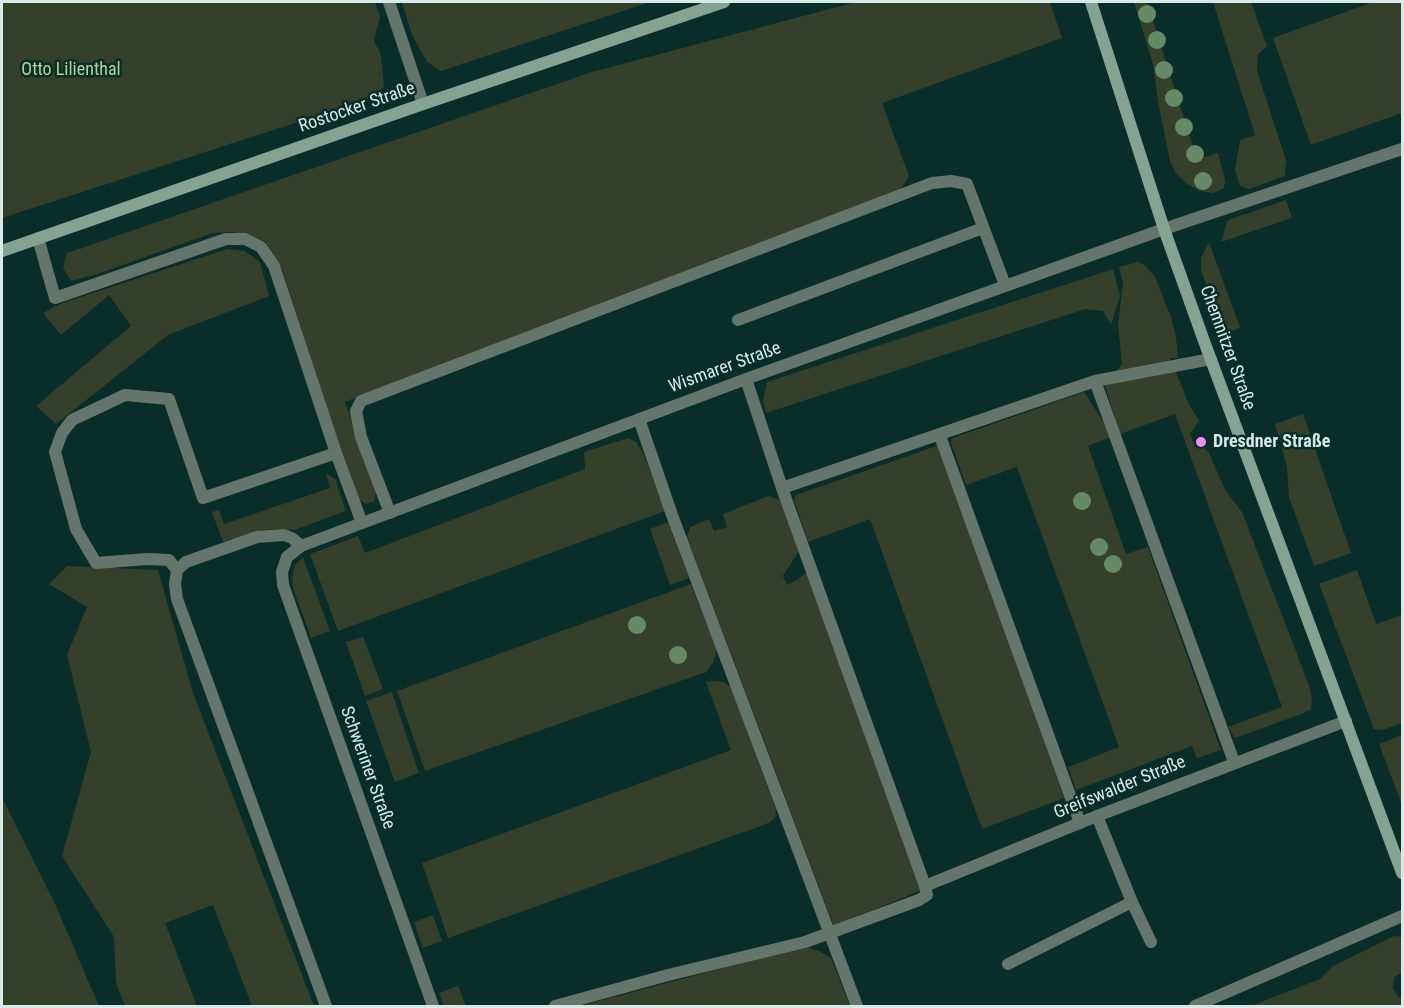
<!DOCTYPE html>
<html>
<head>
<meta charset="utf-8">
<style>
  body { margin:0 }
  #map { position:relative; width:1404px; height:1008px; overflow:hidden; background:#092d29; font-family:"Roboto Condensed",sans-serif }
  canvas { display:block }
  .frame { position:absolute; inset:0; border:3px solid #d7eae7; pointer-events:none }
</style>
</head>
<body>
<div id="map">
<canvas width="1404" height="1008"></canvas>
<div class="frame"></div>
</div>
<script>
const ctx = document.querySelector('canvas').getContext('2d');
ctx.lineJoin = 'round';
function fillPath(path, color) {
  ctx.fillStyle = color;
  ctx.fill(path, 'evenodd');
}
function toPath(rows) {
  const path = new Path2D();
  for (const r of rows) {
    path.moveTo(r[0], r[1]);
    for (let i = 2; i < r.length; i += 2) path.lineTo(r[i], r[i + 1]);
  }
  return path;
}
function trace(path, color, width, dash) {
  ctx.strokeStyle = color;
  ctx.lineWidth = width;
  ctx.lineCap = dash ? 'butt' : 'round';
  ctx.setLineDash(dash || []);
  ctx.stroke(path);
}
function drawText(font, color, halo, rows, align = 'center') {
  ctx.font = font + ' "Roboto Condensed",sans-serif';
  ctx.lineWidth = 5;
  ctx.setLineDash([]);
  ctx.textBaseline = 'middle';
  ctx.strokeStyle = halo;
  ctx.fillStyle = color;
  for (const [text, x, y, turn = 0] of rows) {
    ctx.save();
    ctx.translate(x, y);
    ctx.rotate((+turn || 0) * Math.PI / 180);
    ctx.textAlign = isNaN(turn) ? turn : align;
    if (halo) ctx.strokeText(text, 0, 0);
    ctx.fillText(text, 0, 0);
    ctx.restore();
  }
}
fillPath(toPath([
  [2,2,375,2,380,17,374,40,381,55,384,87,377,96,369,99,2,218],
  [402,2,650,2,441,71,427,62,412,35],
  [856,2,1050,2,1062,38,882,103,909,176,899,191,345,402,376,493,374,501,366,504,359,500,327,409,282,268,265,241,233,232,213,233,97,274,71,281,63,268,67,253,592,72],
  [1134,2,1147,2,1197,159,1218,153,1225,180,1224,188,1213,193,1200,191,1187,184,1176,173,1170,161,1158,102,1153,64],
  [1213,2,1251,2,1267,46,1258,54,1257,71,1286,160,1285,176,1249,189,1240,186,1235,170,1240,140,1255,135],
  [1373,2,1402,2,1402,113,1311,145,1273,38],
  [1286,200,1292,218,1221,242,1228,220],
  [1209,242,1240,328,1229,332,1214,306,1201,270,1201,258],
  [227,249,245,251,260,262,269,296,168,335,56,424,36,406,131,326,109,295,61,335,43,313,60,304],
  [1138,262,1145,265,1155,277,1171,317,1176,337,1178,358,1170,358,1189,404,1199,421,1190,434,1195,447,1202,445,1209,453,1225,490,1242,512,1309,685,1312,700,1311,709,1304,713,1235,738,1228,727,1282,707,1175,414,1120,434,1105,386,1122,364,1118,325,1123,283,1119,267],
  [1113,269,1120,296,1111,325,1103,311,1085,309,766,413,763,401,767,382],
  [1084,392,1104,423,1111,437,1088,446,1126,554,1148,547,1221,750,1197,758,1192,746,1076,790,1068,767,1119,747,1017,467,966,485,951,443,953,438],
  [1303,414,1351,553,1314,566,1289,497,1287,467,1275,424],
  [628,438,636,442,643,453,665,511,338,631,310,554,358,536,365,553,585,469,584,452],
  [939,445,1064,798,982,829,870,519,808,542,794,499,796,495],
  [326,473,335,479,346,511,295,530,275,529,258,531,223,542,212,512,219,510,224,524,330,488],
  [768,496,780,500,800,549,783,576,787,585,797,580,807,572,922,890,834,926,687,537,690,527,709,519,714,531,727,527,723,514],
  [668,522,689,578,670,585,650,529],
  [303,557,330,631,311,638,293,588,292,579,295,565],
  [67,566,158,570,193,693,314,1006,252,1006,213,905,165,923,197,1006,125,1006,116,983,114,937,62,856,91,752,67,655,87,607,49,584],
  [1357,570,1376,624,1402,615,1402,723,1383,730,1374,729,1319,584],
  [691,584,717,650,713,662,706,672,425,771,397,691],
  [363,637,383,689,365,696,346,642],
  [714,681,724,682,731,687,776,810,775,818,769,823,448,938,422,863,731,750,706,682],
  [392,692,419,773,395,782,366,701],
  [1402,735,1402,805,1379,744],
  [2,782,3,799,56,906,99,1006,2,1006],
  [433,915,442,941,423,948,414,922],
  [1394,936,1402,937,1402,973,1394,977,1393,988,1398,997,1402,997,1402,1006,1251,1006,1320,979,1333,966],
  [809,948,821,952,831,958,850,1006,580,1006,791,950],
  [458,986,466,1006,444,1006,439,993]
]), '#34402a');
trace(toPath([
  [38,238,55,298,226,239,245,239,261,247,274,266,336,453,362,523],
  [738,320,983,228],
  [746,379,782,488,925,886],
  [1095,381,1234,762],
  [639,419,672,515,857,1006],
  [940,436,1080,823],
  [782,488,1095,381,1211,359],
  [390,513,361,437,356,411,361,401,932,183,951,181,967,184,1005,285],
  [301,546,292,538,284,535,257,537,186,562,177,570,175,584,177,599,326,1006],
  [177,570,169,560,147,559,96,563,76,529,55,452,62,433,72,420,125,395,169,399,203,498,336,453],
  [1097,816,1132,902,1151,942],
  [1008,964,1132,902],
  [555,1006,668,975,805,942,919,900],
  [1195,1006,1402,916]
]), '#64756b', 12);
trace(toPath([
  [389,2,423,104],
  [919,900,927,895,925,886,1097,816,1346,721],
  [433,1006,283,585,282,572,287,557,301,546,746,379,1164,229,1402,149]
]), '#64756b', 12);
trace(toPath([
  [1091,2,1164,229,1204,341,1402,873],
  [2,251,423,104,724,2]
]), '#86a392', 12);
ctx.fillStyle = '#668966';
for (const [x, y] of [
  [1147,14],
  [1157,40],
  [1164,70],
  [1174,98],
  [1184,127],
  [1195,154],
  [1203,181],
  [1082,501],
  [1099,547],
  [1113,564],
  [637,625],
  [678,655]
]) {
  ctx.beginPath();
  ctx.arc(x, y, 9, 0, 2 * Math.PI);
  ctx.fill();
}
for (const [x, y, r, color] of [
  [1201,442,6,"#ee8cf9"]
]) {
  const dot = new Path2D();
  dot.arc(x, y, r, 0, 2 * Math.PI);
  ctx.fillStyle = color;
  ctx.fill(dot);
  trace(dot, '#092d29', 2);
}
drawText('18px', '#b3d598', '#092d29', [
  ["Otto Lilienthal",71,70]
]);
drawText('18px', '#d7eae7', '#092d29', [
  ["Rostocker Straße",357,108,-19],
  ["Chemnitzer Straße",1227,348,70],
  ["Wismarer Straße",725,368,-20],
  ["Schweriner Straße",367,768,70],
  ["Greifswalder Straße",1120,788,-22]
]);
drawText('bold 18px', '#d7eae7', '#092d29', [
  ["Dresdner Straße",1213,442]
], 'left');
</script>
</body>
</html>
